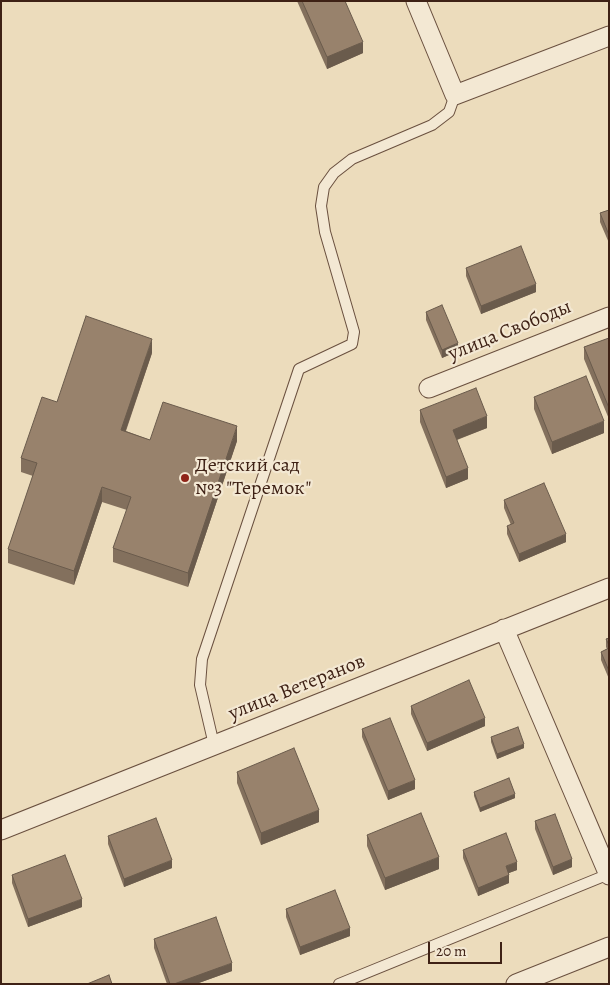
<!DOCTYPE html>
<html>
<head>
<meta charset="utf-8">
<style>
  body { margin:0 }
  #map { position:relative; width:610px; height:985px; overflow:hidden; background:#ecdcbc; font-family:Alegreya,serif }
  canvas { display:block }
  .frame { position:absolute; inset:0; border:2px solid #3e2115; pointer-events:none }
  .scale { position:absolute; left:428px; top:942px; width:74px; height:22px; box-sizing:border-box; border:2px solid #3e2115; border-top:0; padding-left:6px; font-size:15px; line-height:18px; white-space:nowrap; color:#3e2115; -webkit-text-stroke:4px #f3e8d3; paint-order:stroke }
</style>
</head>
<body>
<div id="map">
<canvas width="610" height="985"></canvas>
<div class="frame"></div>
<div class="scale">20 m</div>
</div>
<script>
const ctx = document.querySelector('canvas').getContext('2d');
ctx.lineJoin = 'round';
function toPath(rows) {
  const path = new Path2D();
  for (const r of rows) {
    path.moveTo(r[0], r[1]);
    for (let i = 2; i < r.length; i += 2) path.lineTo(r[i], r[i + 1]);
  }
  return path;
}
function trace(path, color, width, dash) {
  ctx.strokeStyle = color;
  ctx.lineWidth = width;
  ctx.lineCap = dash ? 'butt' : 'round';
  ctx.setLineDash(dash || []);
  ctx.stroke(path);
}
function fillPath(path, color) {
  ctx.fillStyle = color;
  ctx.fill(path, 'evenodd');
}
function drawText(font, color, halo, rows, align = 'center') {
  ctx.font = font + ' Alegreya,serif';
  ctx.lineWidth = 4.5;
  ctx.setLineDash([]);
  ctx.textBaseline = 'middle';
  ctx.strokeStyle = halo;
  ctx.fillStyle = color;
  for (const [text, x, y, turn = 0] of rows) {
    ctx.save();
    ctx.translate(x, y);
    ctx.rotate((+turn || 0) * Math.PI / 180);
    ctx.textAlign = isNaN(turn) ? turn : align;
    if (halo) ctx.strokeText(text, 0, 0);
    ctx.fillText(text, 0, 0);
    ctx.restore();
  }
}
const service = toPath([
  [214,745,200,685,202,659,299,369,352,344,354,332,325,232,321,206,324,187,334,173,352,159,432,125,449,112,455,95],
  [339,984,609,874]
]);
const minor = toPath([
  [416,1,455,95,609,36],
  [429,388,609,317],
  [504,629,609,875],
  [1,830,609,588],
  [516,984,609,947]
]);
trace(service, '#6a503f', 12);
trace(minor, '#6a503f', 21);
trace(service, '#f3e8d3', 10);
trace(minor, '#f3e8d3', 19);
fillPath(toPath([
  [297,1,345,1,363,53,327,69],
  [609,210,609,243,600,222,600,213],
  [466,268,536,292,481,314,466,276],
  [426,312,458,351,442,358,426,320],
  [609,338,609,419,584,359,584,347],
  [152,353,126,431,150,440,237,441,188,587,113,562,113,548,127,510,102,502,74,585,8,563,8,549,33,476,21,472,21,458,57,402],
  [534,397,604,433,552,454,534,409],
  [420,410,487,428,457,440,468,479,446,488,420,422],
  [504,500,566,542,519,562,507,534,507,526,511,525,504,508],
  [609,638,609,679,601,660,601,652,607,649,606,647,606,639],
  [411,706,485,726,427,751,411,714],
  [362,729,415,789,388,800,362,737],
  [491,737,524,748,497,759,491,742],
  [237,772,319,822,261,845,237,783],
  [474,792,515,798,480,812,474,796],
  [535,821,572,867,553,875,535,829],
  [367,835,439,869,385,890,367,846],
  [108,836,172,868,124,887,108,844],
  [463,850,517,870,509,873,509,883,478,896,463,858],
  [12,875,82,907,28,927,12,883],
  [286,909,350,936,300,955,286,917],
  [154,939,232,971,196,984,167,984,154,948]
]), '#83705d');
fillPath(toPath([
  [363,42,363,53,327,69,327,57],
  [536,284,536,292,481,314,481,306],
  [152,339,152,353,121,444,121,430],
  [458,343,458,351,442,358,442,350],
  [487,416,487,428,453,441,453,430],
  [604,421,604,433,552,454,552,442],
  [237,426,237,441,188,587,188,573],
  [468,468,468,479,446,488,446,477],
  [102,487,102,502,74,585,74,571],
  [566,534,566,542,519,562,519,554],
  [485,718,485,726,427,751,427,743],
  [524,744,524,748,497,759,497,754],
  [415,780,415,789,388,800,388,791],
  [515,794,515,798,480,812,480,808],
  [319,810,319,822,261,845,261,833],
  [439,857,439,869,385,890,385,878],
  [572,859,572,867,553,875,553,867],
  [172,860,172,868,124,887,124,879],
  [517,862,517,870,506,874,506,866],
  [509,875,509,883,478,896,478,888],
  [82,899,82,907,28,927,28,919],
  [350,928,350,936,300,955,300,947],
  [232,963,232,971,196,984,174,984]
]), '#6a5b4c');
const building = toPath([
  [302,1,345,1,363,42,327,57,302,1],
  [609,210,609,235,600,213,609,210],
  [521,246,536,284,481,306,466,268,521,246],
  [442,305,458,343,442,350,426,312,442,305],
  [86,316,152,339,121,430,150,440,163,402,237,426,188,573,113,548,131,497,102,487,74,571,8,549,37,463,21,458,42,397,57,402,86,316],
  [609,338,609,408,584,347,609,338],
  [586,376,604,421,552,442,534,397,586,376],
  [476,388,487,416,453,430,468,468,446,477,420,410,476,388],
  [544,483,566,534,519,554,507,526,514,523,504,500,544,483],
  [609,638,609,645,606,639,609,638],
  [609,648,609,671,601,652,609,648],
  [469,680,485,718,427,743,411,706,469,680],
  [390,718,415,780,388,791,362,729,390,718],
  [518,727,524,744,497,754,491,737,518,727],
  [294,748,319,810,261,833,237,772,294,748],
  [509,778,515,794,480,808,474,792,509,778],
  [421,813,439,857,385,878,367,835,421,813],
  [555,814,572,859,553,867,535,821,555,814],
  [156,818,172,860,124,879,108,836,156,818],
  [506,833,517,862,506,866,509,875,478,888,463,850,506,833],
  [65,855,82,899,28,919,12,875,65,855],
  [335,890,350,928,300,947,286,909,335,890],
  [216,917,232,963,174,984,170,984,154,939,216,917],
  [109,975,112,984,87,984,109,975]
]);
fillPath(building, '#98826c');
trace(building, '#6a5b4c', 1);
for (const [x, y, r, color] of [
  [185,478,5,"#8f2418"]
]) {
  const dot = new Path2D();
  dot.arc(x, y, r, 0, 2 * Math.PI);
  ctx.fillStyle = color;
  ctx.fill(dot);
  trace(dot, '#f3e8d3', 2);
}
drawText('20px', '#3e2115', '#f3e8d3', [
  ["улица Свободы",510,331,-22],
  ["улица Ветеранов",297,688,-22]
]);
drawText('20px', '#3e2115', '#f3e8d3', [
  ["Детский сад",195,466],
  ["№3 \"Теремок\"",195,489]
], 'left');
</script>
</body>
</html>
